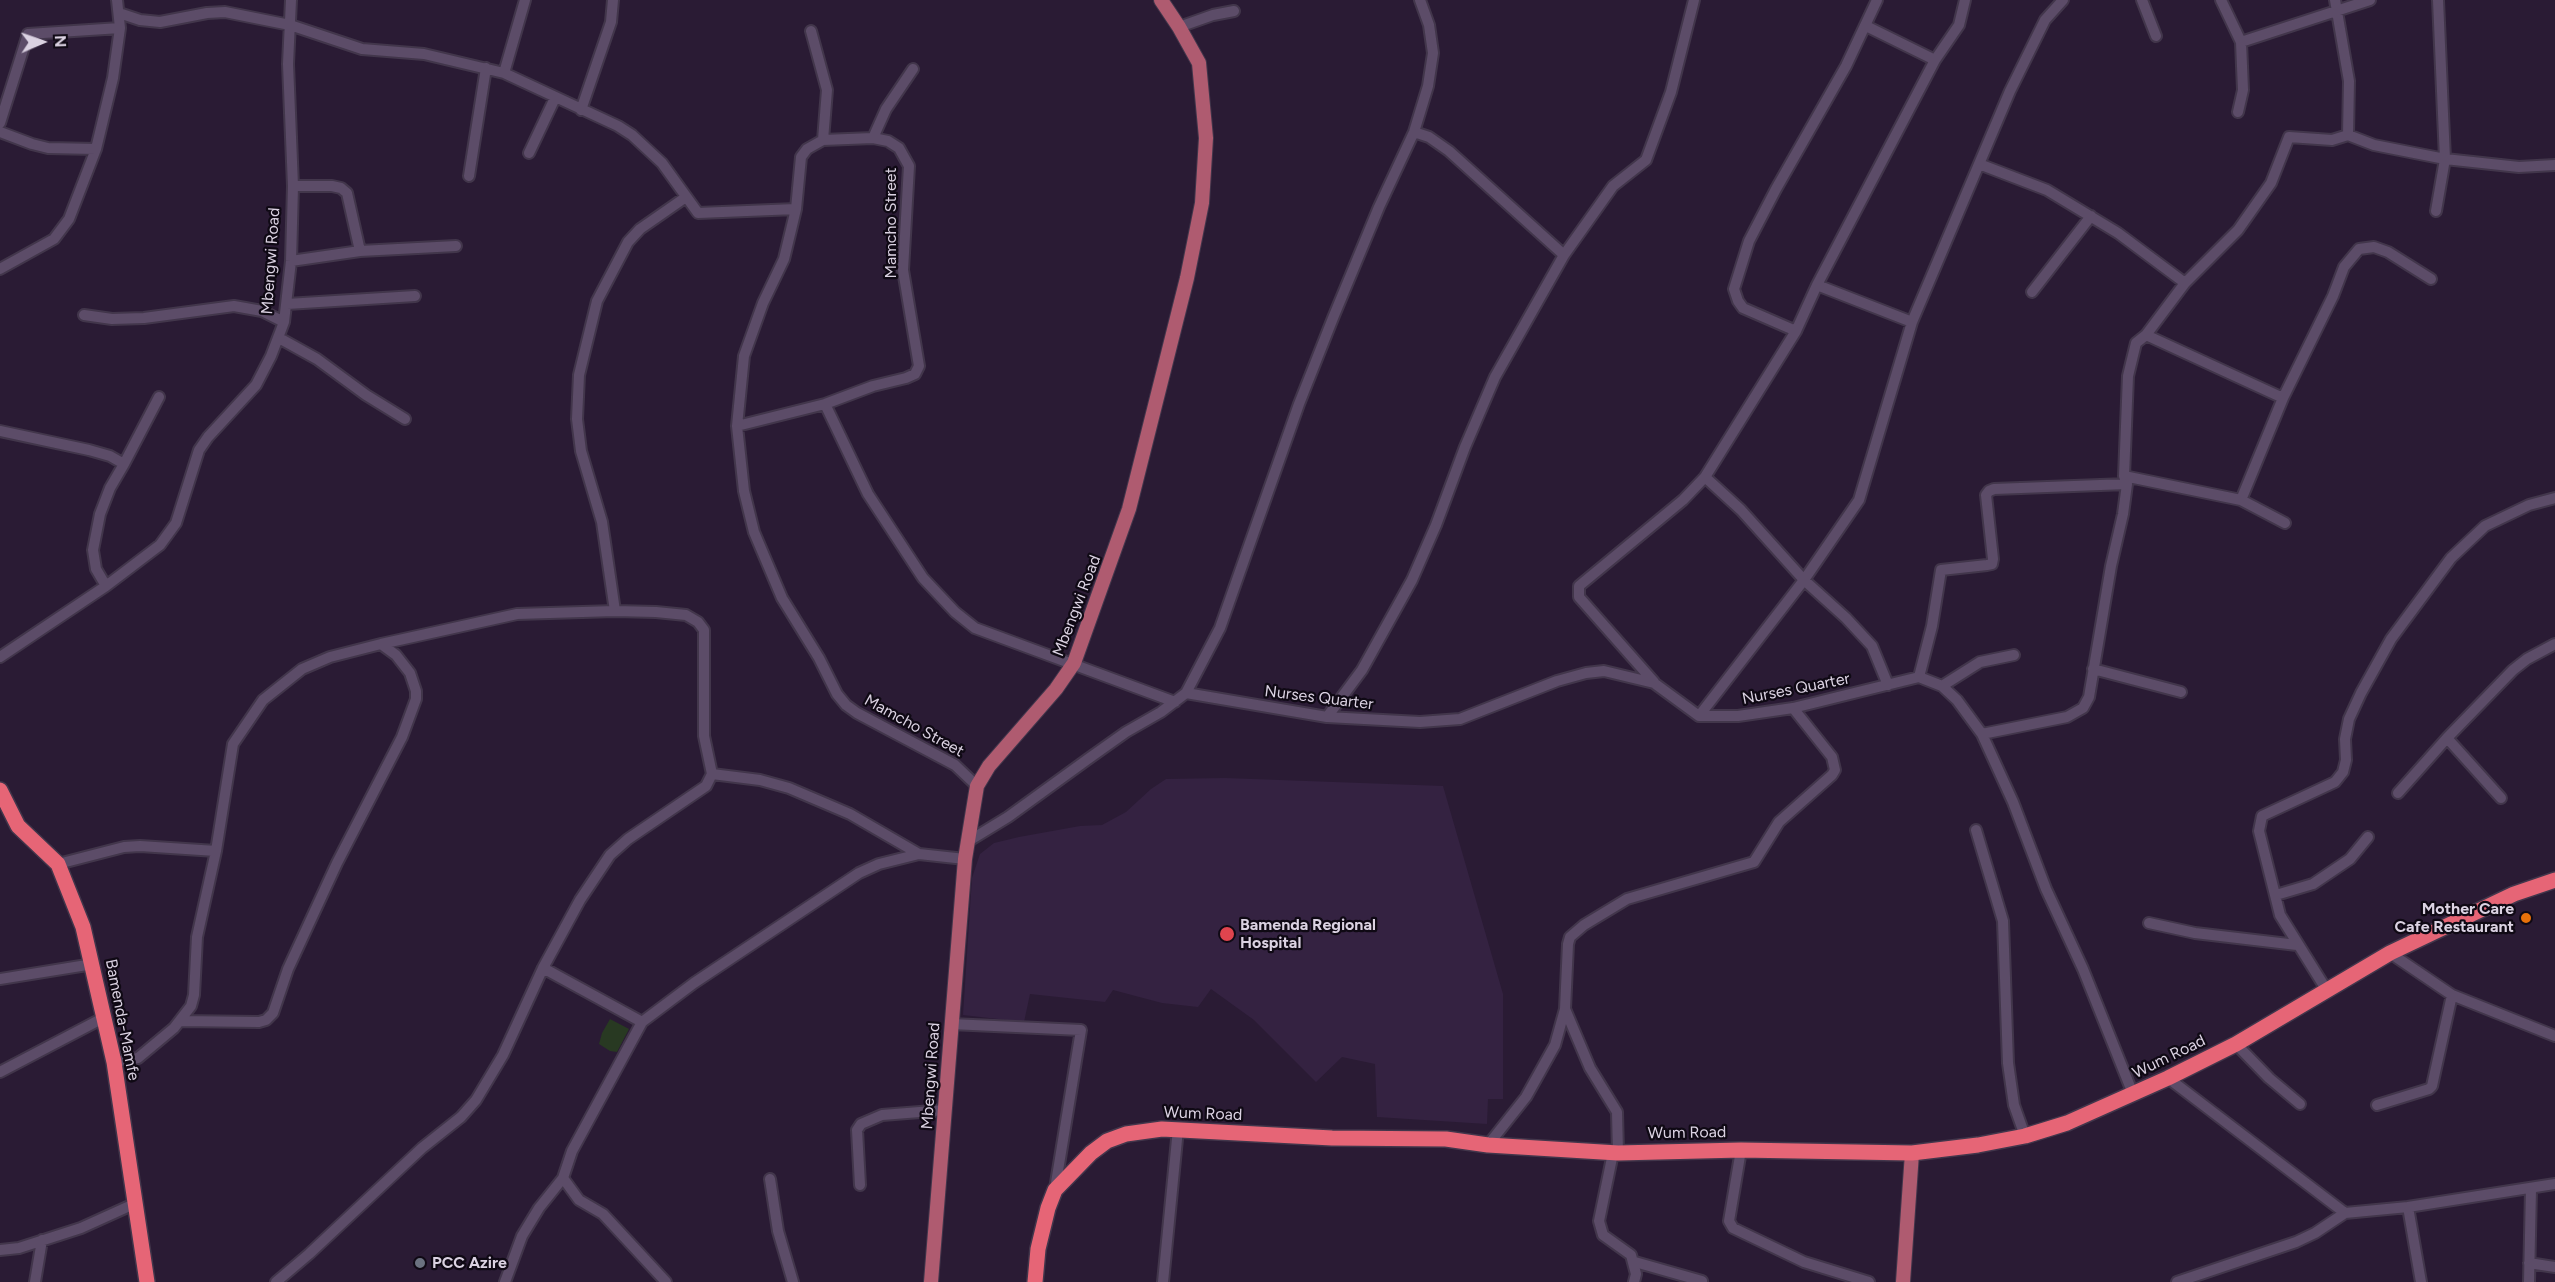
<!DOCTYPE html>
<html>
<head>
<meta charset="utf-8">
<style>
  body { margin:0 }
  #map { position:relative; width:2555px; height:1282px; overflow:hidden; background:#2a1b34; font-family:Figtree,sans-serif }
  canvas { display:block }
  .north { position:absolute; left:12px; top:12px; width:60px; height:60px; -webkit-text-stroke:4px #0f0914; paint-order:stroke; rotate:88deg; font-size:16px; font-weight:700; line-height:24px; text-align:center; color:#dbd2e2 }
  .north::after { content:''; display:block; margin:auto; width:21px; height:27px; background:#dbd2e2; clip-path:polygon(50% 0,100% 100%,50% 72%,0 100%) }
</style>
</head>
<body>
<div id="map">
<canvas width="2555" height="1282"></canvas>
<div class="north">N</div>
</div>
<script>
const ctx = document.querySelector('canvas').getContext('2d');
ctx.lineJoin = 'round';
function fillPath(path, color) {
  ctx.fillStyle = color;
  ctx.fill(path, 'evenodd');
}
function toPath(rows) {
  const path = new Path2D();
  for (const r of rows) {
    path.moveTo(r[0], r[1]);
    for (let i = 2; i < r.length; i += 2) path.lineTo(r[i], r[i + 1]);
  }
  return path;
}
function trace(path, color, width, dash) {
  ctx.strokeStyle = color;
  ctx.lineWidth = width;
  ctx.lineCap = dash ? 'butt' : 'round';
  ctx.setLineDash(dash || []);
  ctx.stroke(path);
}
function drawText(font, color, halo, rows, align = 'center') {
  ctx.font = font + ' Figtree,sans-serif';
  ctx.lineWidth = 4.5;
  ctx.setLineDash([]);
  ctx.textBaseline = 'middle';
  ctx.strokeStyle = halo;
  ctx.fillStyle = color;
  for (const [text, x, y, turn = 0] of rows) {
    ctx.save();
    ctx.translate(x, y);
    ctx.rotate((+turn || 0) * Math.PI / 180);
    ctx.textAlign = isNaN(turn) ? turn : align;
    if (halo) ctx.strokeText(text, 0, 0);
    ctx.fillText(text, 0, 0);
    ctx.restore();
  }
}
fillPath(toPath([
  [1225,778,1443,786,1503,994,1503,1099,1488,1099,1487,1124,1377,1117,1375,1064,1342,1057,1316,1082,1254,1020,1211,989,1198,1007,1162,1003,1113,990,1105,1002,1030,994,1024,1022,963,1015,972,878,980,854,994,843,1019,837,1080,826,1102,825,1126,812,1151,789,1166,779]
]), '#342241');
fillPath(toPath([
  [610,1019,629,1029,617,1052,610,1051,599,1044,602,1033]
]), '#283922');
const minor = toPath([
  [2142,0,2156,36],
  [2221,0,2241,42,2243,90,2238,112],
  [2335,0,2349,81,2348,135],
  [119,13,140,20,160,22,207,13,225,12,290,25,362,49,424,54,504,73,618,126,632,135,662,163,698,213,796,209],
  [1866,26,1935,60],
  [1179,27,1213,15,1234,11],
  [811,31,827,90,823,140],
  [2241,42,2370,0],
  [504,73,525,0],
  [581,110,611,22,613,0],
  [0,123,28,34,120,28,117,0],
  [0,132,32,144,48,148,96,149],
  [1414,132,1429,137,1449,151,1564,255],
  [873,138,888,141,899,148,909,166,903,270,919,366,915,374,906,378,873,386,825,404,737,426,744,356,763,303,784,259,796,209,801,157,807,149,823,140,873,138],
  [873,138,886,109,913,69],
  [529,153,555,98],
  [1979,164,2047,190,2118,233,2185,283],
  [469,176,486,68],
  [293,186,332,186,341,188,347,193,360,251],
  [686,197,640,229,628,242,597,301,579,375,577,419,581,451,602,522,615,611,656,612,686,615,698,622,704,630,704,736,712,774],
  [2436,211,2445,159,2438,0],
  [291,261,360,251,456,246],
  [0,269,54,239,69,219,96,149,113,78,120,28],
  [1817,285,1912,322],
  [2032,292,2091,216],
  [287,304,415,296],
  [84,315,112,319,144,318,234,306,262,311,284,322],
  [1796,331,1743,308,1738,301,1734,289,1749,241,1776,189,1846,66,1877,0],
  [2146,335,2283,398],
  [279,338,317,359,366,395,405,419],
  [825,404,868,494,923,578,955,612,975,628,1175,702],
  [737,426,744,491,754,532,782,598,819,658,837,694,846,705,857,713,955,765,977,786],
  [0,431,89,450,110,456,124,464,110,488,100,514,93,550,96,569,106,586],
  [124,464,159,397],
  [2124,476,2241,500,2285,523],
  [1705,477,1741,510,1804,580,1846,618,1872,646,1888,685],
  [2241,500,2283,398,2333,296,2344,267,2359,249,2374,247,2388,252,2431,279],
  [0,657,106,586,160,545,176,523,199,450,208,437,256,385,271,356,284,322,291,261,293,186,288,64,291,0],
  [2093,669,2181,692],
  [1919,677,1932,626,1941,570,1987,565,1992,564,1993,559,1986,495,1989,491,1994,489,2127,484],
  [1654,682,1579,597,1579,586,1683,500,1705,477,1796,331,1817,285,1935,60,1959,25,1965,0],
  [1942,686,1980,662,2014,655],
  [1186,693,1327,717,1420,722,1460,719,1557,681,1586,673,1604,671,1654,683,1699,716,1738,716,1793,708,1919,677,1942,686,1957,700,1982,734,2013,802,2046,889,2083,969,2133,1094],
  [1699,716,1804,580,1859,500,1912,322,2010,91,2045,20,2063,0],
  [1327,717,1362,670,1412,580,1436,525,1465,447,1495,377,1564,255,1613,186,1646,160,1671,92,1694,0],
  [1982,734,2067,717,2083,708,2089,697,2111,566,2123,514,2127,484,2124,476,2128,376,2136,343,2146,335,2185,283,2238,230,2271,183,2289,137,2332,140,2348,135,2374,145,2445,159,2519,167,2555,165],
  [2447,738,2501,798],
  [2398,793,2447,738,2513,670,2527,659,2555,644],
  [1976,830,2003,921,2008,1063,2014,1105,2025,1136],
  [967,842,1008,817,1088,759,1126,732,1161,712,1186,693,1220,628,1299,404,1333,318,1379,207,1414,132,1428,86,1433,53,1429,25,1420,0],
  [58,864,124,847,140,846,216,851],
  [2276,895,2313,884,2350,859,2368,837],
  [2149,923,2195,933,2297,945],
  [2390,953,2452,995,2555,1036],
  [543,968,580,900,610,855,628,839,706,786,712,774,760,780,789,788,850,814,919,854],
  [0,979,93,964],
  [2326,989,2280,915,2259,831,2262,816,2335,782,2343,772,2346,760,2345,739,2349,719,2361,693,2391,639,2451,558,2485,526,2529,505,2555,498],
  [1565,1009,1590,1068,1617,1112,1618,1153],
  [180,1021,259,1022,266,1020,273,1013,288,969,337,863,402,737,416,699,416,691,410,673,396,655,381,644],
  [951,1024,1081,1030,1055,1189],
  [2236,1044,2269,1078,2300,1104],
  [114,1062,138,1058,174,1028,191,1006,194,995,197,937,216,851,233,744,263,700,302,669,330,657,381,644,517,614,615,611],
  [0,1072,105,1017],
  [2168,1078,2345,1213,2408,1207,2555,1184],
  [2377,1105,2429,1089,2432,1086,2452,995],
  [1488,1145,1526,1097,1555,1045,1565,1009,1568,944,1570,937,1584,925,1627,899,1754,862,1779,822,1832,775,1835,770,1832,757,1793,708],
  [1741,1150,1729,1221,1733,1228,1804,1262,1869,1282],
  [1613,1153,1599,1221,1603,1235,1631,1255,1636,1274,1634,1282],
  [563,1178,579,1200,603,1214,666,1282],
  [770,1179,778,1231,793,1282],
  [860,1185,857,1130,861,1124,882,1115,945,1110],
  [2408,1207,2421,1282],
  [0,1250,19,1248,81,1228,134,1204],
  [1635,1262,1702,1281],
  [2529,1263,2555,1267],
  [35,1282,42,1240],
  [276,1282,309,1254,422,1148,461,1117,476,1100,503,1055,543,968,642,1022],
  [505,1282,522,1236,539,1208,563,1178,572,1151,642,1022,694,983,859,873,879,864,919,854,965,859],
  [1163,1282,1178,1129],
  [2177,1282,2296,1242,2315,1233,2345,1213],
  [2529,1282,2531,1189]
]);
const major = toPath([
  [931,1282,965,859,977,786,989,766,1056,689,1074,663,1129,509,1187,278,1202,203,1206,138,1199,63,1179,27,1161,0],
  [1903,1282,1912,1153]
]);
const highway = toPath([
  [0,790,18,826,58,864,83,927,114,1062,147,1282],
  [1035,1282,1038,1249,1048,1208,1055,1190,1091,1153,1107,1141,1126,1134,1162,1129,1332,1138,1446,1139,1488,1145,1618,1153,1741,1150,1912,1153,1978,1145,2025,1136,2067,1123,2168,1078,2236,1044,2390,953,2514,894,2555,880]
]);
trace(minor, '#42364b', 14);
trace(major, '#42364b', 16);
trace(highway, '#42364b', 18);
trace(minor, '#5c4c68', 10);
trace(major, '#af5b70', 14);
trace(highway, '#e66576', 15);
for (const [x, y, r, color] of [
  [2526,918,6,"#e8710a"],
  [1227,934,8,"#e0444e"],
  [420,1263,6,"#6b7280"]
]) {
  const dot = new Path2D();
  dot.arc(x, y, r, 0, 2 * Math.PI);
  ctx.fillStyle = color;
  ctx.fill(dot);
  trace(dot, '#0f0914', 2);
}
drawText('16px', '#dbd2e2', '#0f0914', [
  ["Mamcho Street",891,223,-90],
  ["Mbengwi Road",271,261,-86],
  ["Mbengwi Road",1077,606,-69],
  ["Nurses Quarter",1796,689,-11],
  ["Nurses Quarter",1319,698,7],
  ["Mamcho Street",914,726,29],
  ["Bamenda-Mamfe",122,1020,79],
  ["Wum Road",2169,1057,-26],
  ["Mbengwi Road",931,1076,-86],
  ["Wum Road",1203,1114,2],
  ["Wum Road",1687,1133,-1]
]);
drawText('bold 16px', '#dbd2e2', '#0f0914', [
  ["Mother Care",2514,909,"right"],
  ["Cafe Restaurant",2514,927,"right"],
  ["Bamenda Regional",1240,925],
  ["Hospital",1240,943],
  ["PCC Azire",432,1263]
], 'left');
</script>
</body>
</html>
